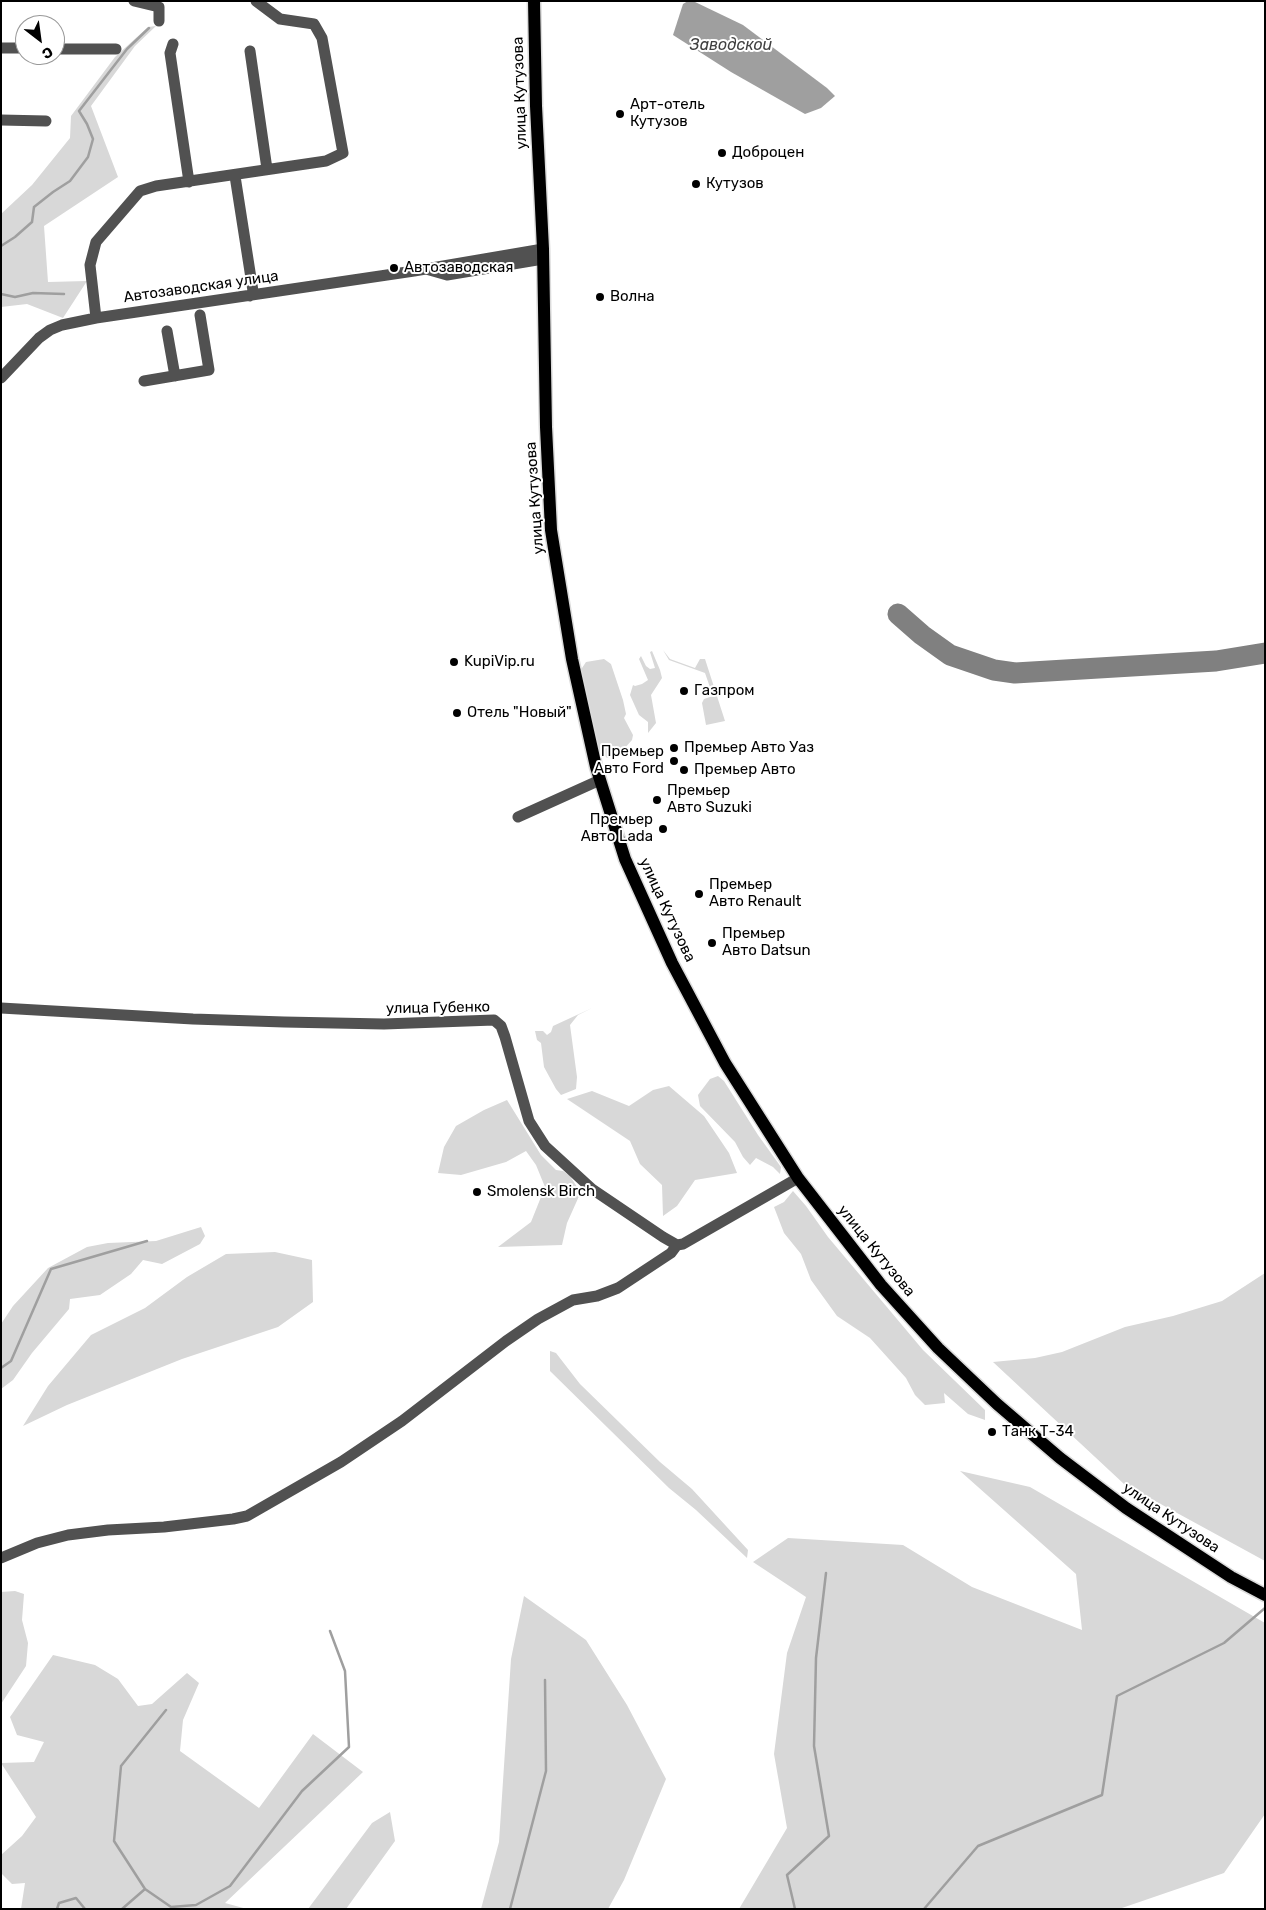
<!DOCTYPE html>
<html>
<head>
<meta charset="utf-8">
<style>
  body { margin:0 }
  #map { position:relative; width:1266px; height:1910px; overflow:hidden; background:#fff; font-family:Rubik,sans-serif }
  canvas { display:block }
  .frame { position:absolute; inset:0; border:2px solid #000; pointer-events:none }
  .north { position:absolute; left:15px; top:15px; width:50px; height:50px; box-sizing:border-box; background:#fff; border:1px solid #999; border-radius:50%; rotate:150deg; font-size:14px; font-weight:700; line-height:20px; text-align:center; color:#000 }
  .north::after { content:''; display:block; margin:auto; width:18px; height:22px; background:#000; clip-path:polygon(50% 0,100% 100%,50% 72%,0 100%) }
</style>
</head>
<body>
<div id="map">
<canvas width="1266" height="1910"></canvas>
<div class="frame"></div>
<div class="north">С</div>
</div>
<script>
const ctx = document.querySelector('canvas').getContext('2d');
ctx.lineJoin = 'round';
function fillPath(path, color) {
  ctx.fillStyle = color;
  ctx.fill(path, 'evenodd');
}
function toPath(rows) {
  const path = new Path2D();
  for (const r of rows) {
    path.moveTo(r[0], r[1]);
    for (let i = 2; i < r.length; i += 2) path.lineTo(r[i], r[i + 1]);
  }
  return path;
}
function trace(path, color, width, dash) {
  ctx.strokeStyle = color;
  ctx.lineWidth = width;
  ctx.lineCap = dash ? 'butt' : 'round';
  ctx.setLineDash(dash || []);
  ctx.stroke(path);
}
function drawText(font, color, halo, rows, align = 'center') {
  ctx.font = font + ' Rubik,sans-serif';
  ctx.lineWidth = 4;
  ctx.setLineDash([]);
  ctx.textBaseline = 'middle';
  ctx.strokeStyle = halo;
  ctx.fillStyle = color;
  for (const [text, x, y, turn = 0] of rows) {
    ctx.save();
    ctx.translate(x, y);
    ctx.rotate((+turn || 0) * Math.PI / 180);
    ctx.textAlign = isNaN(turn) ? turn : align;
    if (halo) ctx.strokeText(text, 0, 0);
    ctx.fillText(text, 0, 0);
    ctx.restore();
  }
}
fillPath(toPath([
  [156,26,135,46,91,106,118,177,44,226,48,282,87,281,63,318,27,304,1,307,1,214,32,185,70,138,71,116,115,57,148,27],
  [663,650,670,659,695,668,700,659,705,659,725,721,706,725,702,703,704,699,713,696,705,673,669,660],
  [652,651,660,670,662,678,651,695,656,723,648,733,648,722,639,715,630,695,633,685,635,686,642,684,648,680,639,659,641,656,646,666,650,669,655,668,650,652],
  [604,659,611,664,623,700,626,714,624,718,633,735,632,740,624,749,614,756,607,758,599,749,596,741,582,676,582,668,586,662],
  [592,1008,578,1015,570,1025,577,1077,576,1089,561,1095,556,1089,544,1067,541,1043,537,1040,535,1031,543,1031,547,1035,551,1032,553,1026],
  [718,1076,724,1081,758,1135,781,1167,780,1174,773,1167,756,1158,750,1165,743,1157,735,1142,700,1106,698,1095,710,1079],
  [669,1086,704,1116,729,1153,737,1173,695,1180,677,1206,663,1216,662,1185,640,1164,630,1141,567,1099,592,1091,629,1106,653,1090],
  [507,1100,541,1155,556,1170,563,1171,570,1176,579,1190,580,1194,567,1223,562,1245,498,1247,531,1222,545,1187,536,1165,526,1151,506,1162,461,1175,438,1173,444,1147,456,1126,484,1110],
  [793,1191,806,1206,828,1237,923,1350,985,1410,985,1420,968,1414,944,1393,945,1403,925,1405,915,1395,906,1378,870,1338,837,1316,811,1280,801,1254,784,1233,774,1207,784,1202],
  [201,1227,205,1236,200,1244,162,1264,143,1260,131,1274,100,1295,70,1299,69,1309,32,1353,13,1380,1,1389,1,1324,13,1306,48,1268,87,1247,108,1243,156,1241],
  [275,1252,312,1260,313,1302,278,1327,182,1359,67,1405,23,1426,48,1386,91,1335,145,1308,187,1277,226,1254],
  [1265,1273,1265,1561,1124,1484,993,1362,1035,1358,1062,1352,1125,1327,1173,1316,1222,1301],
  [550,1351,556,1353,580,1384,660,1462,692,1489,748,1550,747,1558,696,1510,669,1488,550,1371],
  [960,1471,1030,1487,1265,1623,1265,1814,1224,1873,1119,1909,739,1909,787,1828,774,1754,787,1653,806,1597,753,1562,788,1538,903,1545,972,1587,1082,1630,1076,1574],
  [15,1591,24,1594,22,1620,28,1643,26,1666,1,1704,1,1592],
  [524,1596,586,1640,627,1705,666,1779,624,1880,608,1909,481,1909,499,1842,511,1659],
  [53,1655,95,1665,118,1679,138,1706,152,1704,187,1673,199,1683,183,1720,180,1751,259,1808,313,1734,363,1772,225,1903,247,1909,21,1909,25,1883,12,1884,1,1873,1,1855,22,1836,36,1817,1,1763,34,1762,44,1742,17,1735,10,1717],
  [390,1812,395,1841,346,1909,308,1909,372,1823]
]), '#d8d8d8');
fillPath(toPath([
  [688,1,693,1,743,25,827,88,835,96,821,108,805,114,731,72,673,35,683,4]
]), '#9f9f9f');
trace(toPath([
  [1,246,15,237,32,222,34,207,53,192,70,181,88,157,93,139,87,124,79,111,127,49,149,28],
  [1,294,15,297,33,293,64,294],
  [1,1368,11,1361,51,1269,147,1241],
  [145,1889,114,1841,121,1766,166,1710],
  [171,1907,196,1905,230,1886,302,1791,349,1747,345,1671,330,1631],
  [57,1909,59,1903,76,1898,85,1909],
  [122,1909,145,1889,174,1909],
  [510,1909,546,1771,545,1680],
  [795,1909,787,1875,829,1836,814,1746,816,1658,826,1573],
  [924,1909,978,1846,1102,1795,1117,1696,1224,1643,1265,1608]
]), '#9f9f9f', 2.5);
trace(toPath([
  [898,614,922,635,950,655,994,670,1015,673,1216,661,1265,653]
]), '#808080', 21);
const major = toPath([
  [534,1,536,106,543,249,546,427,551,530,572,659,596,767,625,859,672,963,725,1063,798,1178,881,1285,938,1348,997,1404,1060,1458,1126,1508,1231,1577,1265,1595]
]);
trace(major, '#dbdbdb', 15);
trace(toPath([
  [134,1,159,7,159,21],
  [173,44,170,53,189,182],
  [1,48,25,48],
  [55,49,116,49],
  [250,51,267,169],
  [1,120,46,121],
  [235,176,253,291,250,296],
  [426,269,447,275,543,259],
  [96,318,90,265,96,242,140,191,156,186,326,161,343,153,322,38,314,24,280,19,256,1],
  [167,331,175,376],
  [1,378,39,338,50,330,62,325,96,318,414,271,543,249],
  [144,381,209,370,200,315],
  [518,817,600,780],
  [1,1008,193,1019,284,1022,384,1024,494,1020,501,1026,505,1037,529,1121,545,1146,592,1189,663,1237,677,1245,683,1244,798,1178],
  [1,1558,37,1543,68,1535,108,1530,164,1527,233,1519,247,1516,341,1462,402,1421,506,1341,538,1319,573,1300,597,1296,618,1288,671,1253,677,1245]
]), '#515151', 11);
trace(major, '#000', 12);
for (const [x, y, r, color] of [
  [620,114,5,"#000"],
  [722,153,5,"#000"],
  [696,184,5,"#000"],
  [394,268,5,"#000"],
  [600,297,5,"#000"],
  [454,662,5,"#000"],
  [684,691,5,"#000"],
  [457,713,5,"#000"],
  [674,748,5,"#000"],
  [674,761,5,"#000"],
  [684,770,5,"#000"],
  [657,800,5,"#000"],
  [663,829,5,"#000"],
  [699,894,5,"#000"],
  [712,943,5,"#000"],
  [477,1192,5,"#000"],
  [992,1432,5,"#000"]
]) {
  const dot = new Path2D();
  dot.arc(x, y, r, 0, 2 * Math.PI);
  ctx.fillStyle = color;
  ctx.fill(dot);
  trace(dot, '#fff', 2);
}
drawText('15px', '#000', '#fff', [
  ["улица Кутузова",520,93,-92],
  ["Автозаводская улица",201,287,-8],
  ["улица Кутузова",535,498,-94],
  ["улица Кутузова",667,910,65],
  ["улица Губенко",438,1008,-1],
  ["улица Кутузова",876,1251,51],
  ["улица Кутузова",1171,1518,34]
]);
drawText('15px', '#000', '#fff', [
  ["Арт-отель",630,105],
  ["Кутузов",630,122],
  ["Доброцен",732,153],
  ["Кутузов",706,184],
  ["Автозаводская",404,268],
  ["Волна",610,297],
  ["KupiVip.ru",464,662],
  ["Газпром",694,691],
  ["Отель \"Новый\"",467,713],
  ["Премьер Авто Уаз",684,748],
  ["Премьер",664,752,"right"],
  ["Авто Ford",664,769,"right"],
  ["Премьер Авто",694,770],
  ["Премьер",667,791],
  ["Авто Suzuki",667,808],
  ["Премьер",653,820,"right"],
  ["Авто Lada",653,837,"right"],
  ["Премьер",709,885],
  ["Авто Renault",709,902],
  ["Премьер",722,934],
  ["Авто Datsun",722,951],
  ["Smolensk Birch",487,1192],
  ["Танк Т-34",1002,1432]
], 'left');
drawText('italic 16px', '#404040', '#fff', [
  ["Заводской",731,45]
]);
</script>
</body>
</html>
